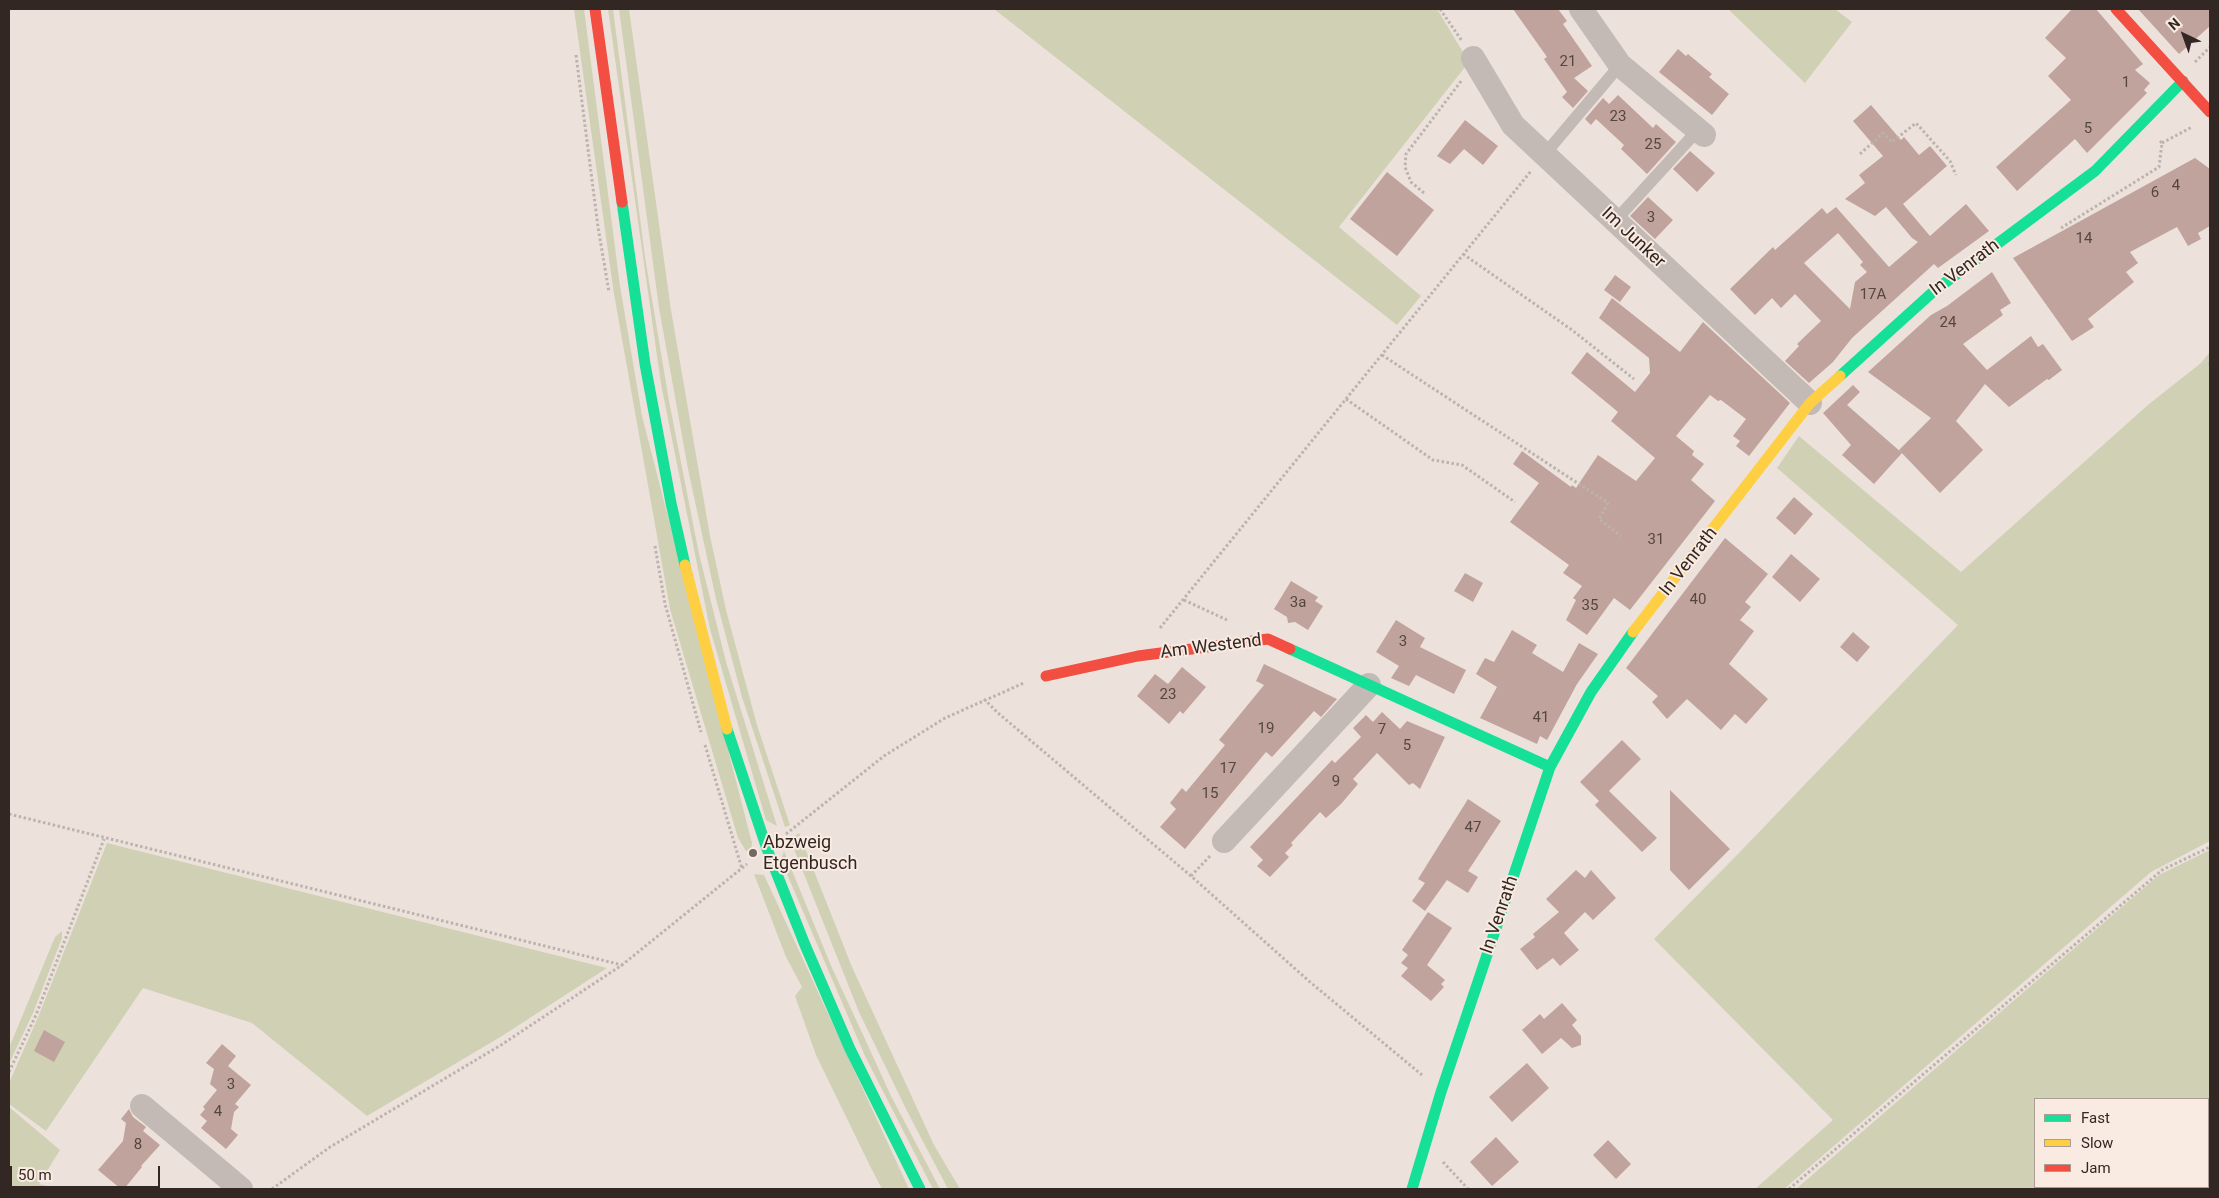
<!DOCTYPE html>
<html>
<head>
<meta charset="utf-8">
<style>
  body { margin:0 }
  #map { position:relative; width:2219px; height:1198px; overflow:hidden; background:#ece2db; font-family:Roboto,sans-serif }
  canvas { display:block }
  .frame { position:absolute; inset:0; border:10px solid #332724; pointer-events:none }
  .legend { position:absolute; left:2034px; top:1098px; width:175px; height:90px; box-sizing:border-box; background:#f9ebe1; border:1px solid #aa9d95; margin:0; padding:6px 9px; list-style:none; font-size:15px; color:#332724 }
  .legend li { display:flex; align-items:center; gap:10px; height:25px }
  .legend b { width:25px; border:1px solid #aa9d95 }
  .north { position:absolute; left:2159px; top:10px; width:50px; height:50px; -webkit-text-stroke:4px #f9ebe1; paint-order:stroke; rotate:318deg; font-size:14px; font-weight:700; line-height:20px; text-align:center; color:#332724 }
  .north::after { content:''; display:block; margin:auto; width:18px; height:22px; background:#332724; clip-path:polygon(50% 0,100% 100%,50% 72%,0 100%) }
  .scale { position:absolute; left:10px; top:1166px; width:150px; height:22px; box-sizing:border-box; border:2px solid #332724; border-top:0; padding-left:6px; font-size:15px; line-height:18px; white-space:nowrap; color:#332724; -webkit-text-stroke:4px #f9ebe1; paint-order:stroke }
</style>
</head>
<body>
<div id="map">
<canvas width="2219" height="1198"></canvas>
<div class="frame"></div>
<ul class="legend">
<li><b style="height:6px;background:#16e098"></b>Fast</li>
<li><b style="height:6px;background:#ffcf43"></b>Slow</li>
<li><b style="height:6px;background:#f24e42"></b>Jam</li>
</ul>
<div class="north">N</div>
<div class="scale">50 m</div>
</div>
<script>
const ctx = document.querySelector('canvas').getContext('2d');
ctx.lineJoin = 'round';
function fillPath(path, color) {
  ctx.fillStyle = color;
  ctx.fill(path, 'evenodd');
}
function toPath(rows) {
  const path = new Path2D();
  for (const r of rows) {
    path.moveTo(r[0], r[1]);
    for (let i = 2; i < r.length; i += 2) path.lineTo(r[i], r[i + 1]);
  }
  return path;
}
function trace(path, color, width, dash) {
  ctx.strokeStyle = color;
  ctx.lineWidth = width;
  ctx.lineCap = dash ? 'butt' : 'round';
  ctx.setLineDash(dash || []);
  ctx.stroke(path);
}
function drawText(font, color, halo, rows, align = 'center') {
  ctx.font = font + ' Roboto,sans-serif';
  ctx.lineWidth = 4;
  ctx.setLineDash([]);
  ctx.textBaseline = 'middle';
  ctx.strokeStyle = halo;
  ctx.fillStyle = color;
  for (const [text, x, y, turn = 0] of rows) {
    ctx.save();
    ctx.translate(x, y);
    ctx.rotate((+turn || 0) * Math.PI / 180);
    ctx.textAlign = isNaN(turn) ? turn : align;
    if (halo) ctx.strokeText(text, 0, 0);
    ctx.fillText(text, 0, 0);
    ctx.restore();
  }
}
fillPath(toPath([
  [574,9,584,9,620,286,642,416,752,843,751,850,746,851,738,838,670,609,614,294],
  [608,9,613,9,645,257,669,401,699,554,726,662,777,826,766,820,710,629,661,384],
  [619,9,629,9,671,310,710,536,726,610,757,725,790,825,785,827,742,697,716,599,688,469,659,308],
  [994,9,1437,9,1469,62,1339,227,1421,296,1397,325],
  [1728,9,1835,9,1852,22,1805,83],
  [2210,352,2210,841,2151,872,1784,1189,1755,1189,1833,1120,1654,939,1737,855,1958,625,1777,468,1799,436,1961,572,2149,404,2201,363],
  [799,833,852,967,934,1145,960,1189,948,1189,907,1111,859,1012,790,839],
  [107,843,607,968,502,1036,367,1116,252,1023,143,988,46,1131,9,1104,9,1083,39,1015],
  [2210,850,2210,1189,1796,1189,2159,875],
  [2035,1099,2208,1099,2208,1187,2035,1187],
  [784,851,832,968,864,1037,891,1096,940,1189,933,1189,865,1056,781,860],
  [754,874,764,875,909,1189,882,1189,870,1166,816,1055,795,996,802,987,786,957],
  [62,931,62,938,33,1013,9,1064,9,1048,55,937],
  [9,1107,60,1150,39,1184,61,1189,9,1189]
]), '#cfd0b4');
fillPath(toPath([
  [1513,9,1558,9,1567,21,1563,24,1592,66,1574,78,1588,91,1573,108,1562,97,1567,92,1544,59,1547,57],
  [2072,9,2096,9,2102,16,2143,64,2135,70,2150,83,2144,90,2147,93,2087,153,2075,139,2017,191,1996,167,2071,100,2048,76,2066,58,2045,38],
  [2138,9,2210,9,2210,26,2179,54],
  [1678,49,1686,56,1688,54,1712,74,1709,77,1729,94,1712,115,1659,72],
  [1618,95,1653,128,1656,124,1676,142,1647,174,1621,149,1624,145,1596,119,1591,125,1585,119,1603,98,1609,104],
  [1871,105,1901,140,1904,137,1919,155,1930,146,1947,166,1903,204,1930,236,1966,204,1989,231,1938,268,1934,264,1852,338,1833,362,1809,383,1785,361,1799,346,1797,344,1821,321,1795,294,1781,308,1772,298,1755,315,1730,289,1773,247,1775,250,1822,208,1827,214,1836,207,1889,267,1918,242,1912,238,1886,207,1875,216,1845,199,1865,183,1859,175,1883,156,1853,121],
  [1838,233,1863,262,1860,265,1867,272,1855,282,1850,309,1804,263],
  [1465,120,1498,146,1483,165,1464,149,1450,164,1437,156],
  [1690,151,1715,173,1697,192,1673,169],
  [2195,158,2210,169,2210,226,2198,233,2201,239,2188,246,2177,227,2130,252,2138,263,2126,272,2134,282,2088,319,2094,327,2072,341,2013,258],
  [1387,172,1434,210,1397,256,1350,219],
  [1648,197,1673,220,1655,239,1630,216],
  [1992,272,2011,303,2000,310,2003,315,1963,344,1987,370,2031,336,2038,347,2043,344,2062,370,2049,380,2047,379,2009,407,1985,384,1956,421,1983,450,1940,493,1899,450,1931,418,1868,372,1931,315,1947,306],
  [1615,275,1631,287,1620,302,1604,290],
  [1612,298,1680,352,1703,322,1790,403,1749,456,1736,446,1740,441,1733,436,1746,419,1721,400,1718,401,1710,395,1676,436,1694,451,1692,455,1704,464,1691,480,1715,501,1630,610,1614,598,1587,635,1566,620,1576,600,1573,598,1582,586,1563,573,1569,565,1510,522,1539,483,1513,464,1522,451,1571,487,1572,485,1576,488,1598,455,1636,481,1655,458,1611,421,1618,412,1571,373,1587,352,1635,392,1650,373,1649,358,1599,318],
  [1853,385,1860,392,1847,405,1902,453,1874,484,1842,455,1851,445,1823,413],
  [1794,497,1813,514,1795,535,1776,518],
  [1725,538,1768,574,1745,602,1751,607,1740,620,1754,631,1729,664,1768,699,1746,724,1735,714,1721,730,1687,699,1667,719,1652,702,1658,696,1626,668],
  [1791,554,1820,579,1800,602,1772,577],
  [1465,573,1483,583,1473,602,1454,591],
  [1291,581,1318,597,1315,601,1323,606,1308,630,1295,622,1288,623,1287,617,1274,609],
  [1396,620,1425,638,1420,647,1466,670,1454,694,1416,675,1409,686,1391,678,1399,666,1376,652],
  [1512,630,1537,645,1532,653,1563,672,1579,643,1598,654,1577,684,1547,740,1540,736,1537,744,1480,718,1497,687,1476,674,1485,658,1494,662],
  [1853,632,1870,647,1857,662,1840,647],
  [1264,664,1337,699,1321,717,1314,711,1272,757,1266,752,1185,849,1160,827,1176,809,1170,803,1182,788,1186,792,1225,745,1219,740,1264,685,1256,681],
  [1182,667,1206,687,1183,714,1180,711,1169,724,1137,696,1155,674,1168,684],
  [1382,712,1400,729,1407,721,1445,737,1420,789,1413,783,1409,785,1377,753,1353,779,1358,784,1341,804,1326,818,1320,812,1291,843,1293,845,1285,853,1289,857,1270,877,1257,866,1263,860,1250,847,1332,760,1335,763,1361,737,1353,728,1366,715,1373,722],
  [1622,740,1641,759,1609,791,1657,838,1642,852,1595,805,1599,801,1580,782],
  [1670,790,1730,849,1689,890,1670,870],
  [1468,799,1501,821,1468,871,1478,877,1468,893,1447,880,1425,911,1412,901,1425,883,1418,879],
  [1576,870,1585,878,1591,870,1616,898,1593,920,1585,912,1564,933,1579,950,1560,966,1553,958,1537,970,1520,949,1535,937,1533,934,1559,912,1546,899],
  [1428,912,1452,928,1427,965,1445,980,1441,984,1444,987,1431,1001,1401,976,1408,968,1401,963,1408,955,1402,950],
  [1562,1003,1577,1020,1572,1025,1581,1036,1581,1045,1572,1048,1561,1038,1542,1054,1522,1030,1540,1014,1544,1019],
  [44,1030,65,1042,54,1062,34,1051],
  [222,1044,236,1056,228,1066,251,1085,235,1104,239,1107,234,1112,231,1129,238,1135,226,1149,201,1128,207,1121,200,1115,205,1109,203,1107,217,1090,210,1084,214,1069,206,1063],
  [1527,1063,1549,1088,1512,1122,1489,1097],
  [129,1109,133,1117,146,1127,143,1131,160,1145,141,1166,142,1167,124,1189,121,1189,98,1170,123,1141,126,1123,121,1119],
  [1496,1137,1519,1162,1492,1186,1470,1162],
  [1608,1140,1631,1164,1616,1179,1593,1155]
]), '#c0a39c');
trace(toPath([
  [1440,9,1462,41],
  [576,55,598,227,609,292],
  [2195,62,2210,47],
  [2162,143,2192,127],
  [1860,154,1883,133,1892,142,1916,123,1950,161,1956,175],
  [1424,193,1411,182,1405,167,1406,154,1462,80],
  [2061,228,2159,167,2162,143,2159,140],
  [1463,254,1572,330,1634,379],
  [1382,355,1608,503,1599,519,1621,536],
  [2210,363,2210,367],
  [1346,399,1433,460,1462,465,1515,502],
  [655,546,665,604,701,732],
  [1184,600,1227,620],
  [1160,628,1531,171],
  [984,699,998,713,1191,876,1310,982,1422,1075],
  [705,745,742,869],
  [9,814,622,965],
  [786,834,884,756,945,718,1024,683],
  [1191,876,1210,856],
  [9,1072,36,1015,104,839],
  [1443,1162,1468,1189],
  [272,1189,330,1147,501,1045,622,965,747,864],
  [1789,1189,2162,870,2210,847]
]), '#bcb3ae', 3, [2.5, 2.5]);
trace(toPath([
  [1544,155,1620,65],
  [1615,221,1698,130]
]), '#c4bab5', 12);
trace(toPath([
  [1581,9,1620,65,1704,135],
  [1473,58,1513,125,1810,403],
  [1224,841,1369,685],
  [142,1106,241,1189]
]), '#c4bab5', 24);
trace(toPath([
  [622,202,645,364,671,503,685,565],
  [1840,376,1934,291,2095,171,2183,81],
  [1290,649,1550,767],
  [727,729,767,849,805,945,850,1049,920,1189],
  [1412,1189,1441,1092,1550,767,1591,692,1633,632]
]), '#16e098', 11);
trace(toPath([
  [685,565,727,729],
  [1633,632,1810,403,1840,376]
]), '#ffcf43', 11);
trace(toPath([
  [595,9,622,202],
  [2116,9,2210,112],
  [1046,676,1138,656,1268,639,1290,649]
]), '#f24e42', 11);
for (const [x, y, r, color] of [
  [753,853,5,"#746864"]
]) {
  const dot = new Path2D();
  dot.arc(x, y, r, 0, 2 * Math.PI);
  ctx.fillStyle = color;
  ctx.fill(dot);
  trace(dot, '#f9ebe1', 2);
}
drawText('15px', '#564642', null, [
  ["21",1568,62],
  ["1",2126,83],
  ["23",1618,117],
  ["5",2088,129],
  ["25",1653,145],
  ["4",2176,186],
  ["6",2155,193],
  ["3",1651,218],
  ["14",2084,239],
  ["17A",1873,295],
  ["24",1948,323],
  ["31",1656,540],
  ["40",1698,600],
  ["3a",1298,603],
  ["35",1590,606],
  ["3",1403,642],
  ["23",1168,695],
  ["41",1541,718],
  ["19",1266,729],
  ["7",1382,730],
  ["5",1407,746],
  ["17",1228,769],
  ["9",1336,782],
  ["15",1210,794],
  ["47",1473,828],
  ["3",231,1085],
  ["4",218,1112],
  ["8",138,1145]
]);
drawText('18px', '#332724', '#f9ebe1', [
  ["Im Junker",1633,238,43],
  ["In Venrath",1965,268,-37],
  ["In Venrath",1689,562,-52],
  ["Am Westend",1211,647,-7],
  ["In Venrath",1500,915,-71]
]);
drawText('18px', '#332724', '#f9ebe1', [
  ["Abzweig",763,843],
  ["Etgenbusch",763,864]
], 'left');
</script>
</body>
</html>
